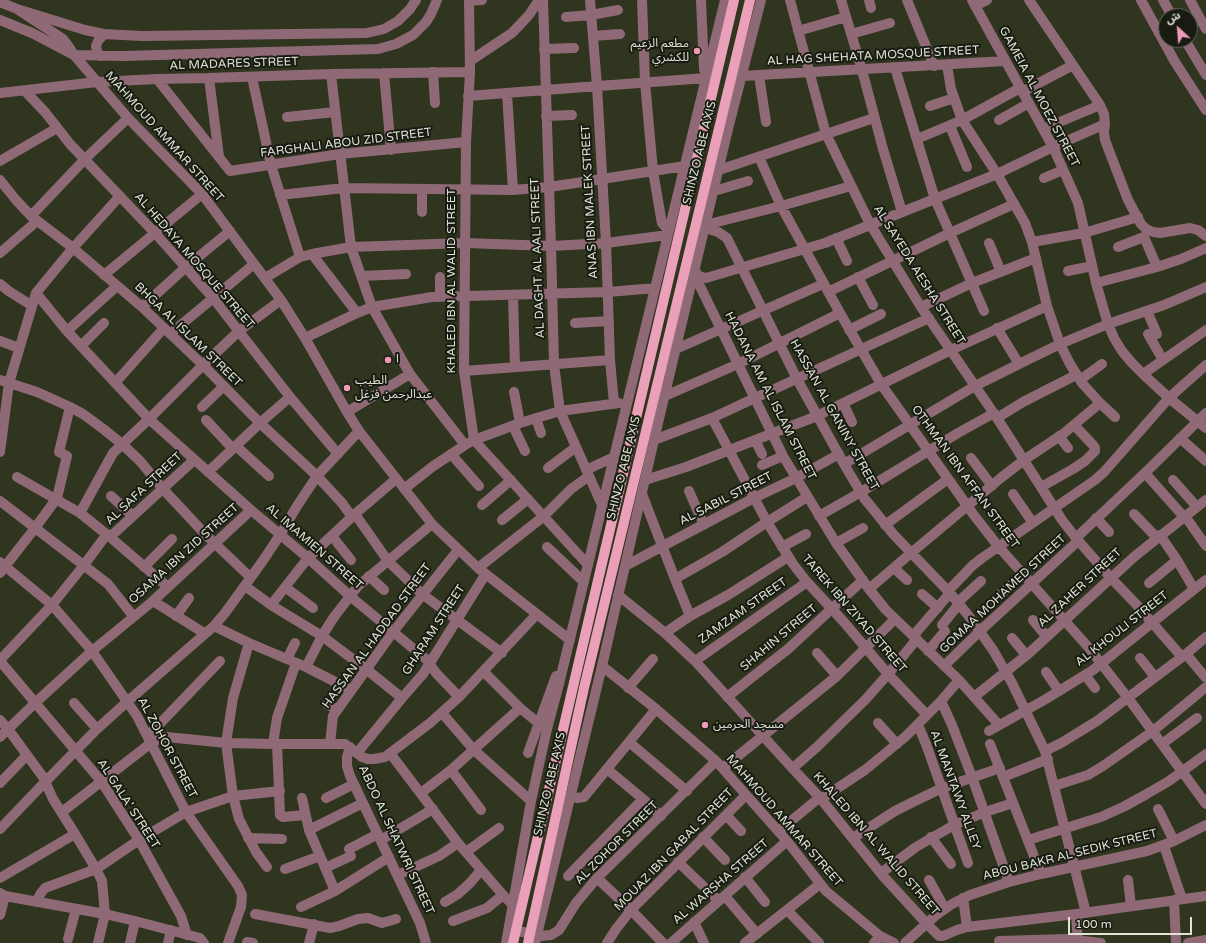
<!DOCTYPE html>
<html>
<head>
<meta charset="utf-8">
<style>
  body { margin:0 }
  #map { position:relative; width:1206px; height:943px; overflow:hidden; background:#2f351e; font-family:"Varela Round","Noto Sans Arabic",sans-serif }
  canvas { display:block }
  .north { position:absolute; left:1158px; top:8px; width:40px; height:40px; box-sizing:border-box; background:#181b11; border:1px solid #686b5f; border-radius:50%; rotate:334deg; font-size:11px; font-weight:700; line-height:16px; text-align:center; color:#dfe4d5 }
  .north::after { content:''; display:block; margin:auto; width:14px; height:18px; background:#f09ab7; clip-path:polygon(50% 0,100% 100%,50% 72%,0 100%) }
  .scale { position:absolute; left:1068px; top:917px; width:124px; height:18px; box-sizing:border-box; border:2px solid #dfe4d5; border-top:0; padding-left:5px; font-size:12px; line-height:14px; white-space:nowrap; color:#dfe4d5; -webkit-text-stroke:3px #181b11; paint-order:stroke }
</style>
</head>
<body>
<div id="map">
<canvas width="1206" height="943"></canvas>
<div class="north">ش</div>
<div class="scale">100 m</div>
</div>
<script>
const ctx = document.querySelector('canvas').getContext('2d');
ctx.lineJoin = 'round';
function toPath(rows) {
  const path = new Path2D();
  for (const r of rows) {
    path.moveTo(r[0], r[1]);
    for (let i = 2; i < r.length; i += 2) path.lineTo(r[i], r[i + 1]);
  }
  return path;
}
function trace(path, color, width, dash) {
  ctx.strokeStyle = color;
  ctx.lineWidth = width;
  ctx.lineCap = dash ? 'butt' : 'round';
  ctx.setLineDash(dash || []);
  ctx.stroke(path);
}
function drawText(font, color, halo, rows, align = 'center') {
  ctx.font = font + ' "Varela Round","Noto Sans Arabic",sans-serif';
  ctx.lineWidth = 4;
  ctx.setLineDash([]);
  ctx.textBaseline = 'middle';
  ctx.strokeStyle = halo;
  ctx.fillStyle = color;
  for (const [text, x, y, turn = 0] of rows) {
    ctx.save();
    ctx.translate(x, y);
    ctx.rotate((+turn || 0) * Math.PI / 180);
    ctx.textAlign = isNaN(turn) ? turn : align;
    if (halo) ctx.strokeText(text, 0, 0);
    ctx.fillText(text, 0, 0);
    ctx.restore();
  }
}
trace(toPath([
  [469,0,470,72,466,142,464,371,474,440,588,565],
  [543,0,551,246,554,364,560,411,602,505],
  [590,0,597,86,606,243,610,360,614,403],
  [642,0,645,82,653,171,661,218,662,223,669,231],
  [701,0,704,70],
  [790,0,826,134,870,224,921,307,997,418,1062,520,1076,538,1110,577,1135,603,1182,657],
  [841,0,862,70,883,149,902,212],
  [869,0,871,8],
  [907,0,934,66],
  [972,0,1053,147,1078,203,1096,283,1108,324,1114,338,1122,351,1132,363,1143,374,1169,398,1206,428],
  [1029,0,1100,105,1104,114,1105,124,1104,132,1105,140,1108,148,1128,200,1141,224,1146,229,1153,232,1160,233,1190,228,1198,230,1206,236],
  [1141,0,1175,62,1206,110],
  [1163,0,1172,16],
  [1190,0,1206,29],
  [469,1,482,0],
  [0,2,17,9,85,30,104,34,142,36,367,33,384,29,398,21,410,9,416,0],
  [975,6,987,0],
  [17,9,63,39,69,47,74,55,128,118,202,194,281,300,305,338,347,412,359,431,432,524,478,568,570,640],
  [566,17,591,15,618,10],
  [0,20,32,33,74,55,123,56,378,49,396,44,413,35,426,22,431,14,437,0],
  [798,31,846,17],
  [851,34,890,23],
  [593,36,620,34],
  [1185,40,1206,75],
  [544,49,574,48],
  [100,56,97,51,96,46,98,41,104,34],
  [470,61,512,33,529,15,539,0],
  [947,65,951,89,962,120,997,174,1025,223,1032,242,1047,306,1060,344,1070,364,1082,383,1100,403,1115,417],
  [895,68,935,199,984,311],
  [433,72,435,103],
  [384,73,391,150],
  [331,74,351,247,372,307,410,374,465,445],
  [759,75,766,122],
  [742,76,1005,61],
  [252,77,271,165,300,257],
  [209,78,219,157],
  [157,79,230,171,340,154,466,142],
  [25,91,45,112,70,144,154,232,213,298,290,397,338,454],
  [1022,92,1073,65],
  [0,93,97,82,157,79,209,78,331,74,470,72],
  [507,93,513,190],
  [468,96,545,90,706,78],
  [930,106,954,98],
  [546,116,572,115],
  [287,117,335,112],
  [999,120,1029,103],
  [950,126,967,167],
  [1043,129,1100,105],
  [917,139,962,120,1020,88],
  [759,157,781,206,840,313,881,384,973,514,998,546,1089,648,1128,698,1206,804],
  [0,161,57,128],
  [719,170,874,118],
  [1044,178,1063,170],
  [0,180,16,200,31,216,73,248,142,307,203,365,260,423,317,476,342,503,352,517],
  [714,191,748,181],
  [280,195,344,188,513,190,549,187,602,179,685,166],
  [422,212,422,189],
  [31,216,85,159,128,118],
  [705,225,781,206,851,186],
  [705,228,718,232,727,238,797,379,844,464,864,498,894,535,950,593,968,615,993,650,1012,683,1045,751,1086,913],
  [836,238,847,261],
  [1032,242,1084,233,1138,217],
  [989,243,1001,272],
  [1118,247,1144,237,1157,267],
  [0,253,37,221],
  [312,254,357,313],
  [695,271,699,276,706,278,825,243,997,174,1053,147,1105,124],
  [1068,271,1092,266],
  [694,274,783,456,836,543,869,589,886,610,959,680,999,725],
  [104,275,202,194],
  [361,276,406,274],
  [440,277,440,296],
  [858,277,873,305],
  [265,278,300,257,312,254,351,247,465,243,551,246,606,243,668,235],
  [1096,283,1157,267,1181,259,1206,248],
  [0,284,10,292,31,305],
  [828,292,950,233,1014,204],
  [36,293,67,331,149,419,251,510,308,558,350,596,427,660,436,673,459,697],
  [513,295,515,367],
  [142,307,186,267,230,231],
  [921,307,972,283,1036,258],
  [1147,311,1157,334],
  [575,323,609,321],
  [997,328,1019,364],
  [849,330,881,314],
  [67,331,117,286],
  [170,334,254,264],
  [1148,334,1163,360],
  [305,338,357,313,372,307,432,297,608,292,655,288],
  [0,341,19,348],
  [81,346,104,323],
  [676,349,823,284],
  [464,371,610,360],
  [1143,374,1206,330],
  [0,380,37,392,70,407,83,414,102,428,122,444,140,461,163,489,205,534,250,577],
  [1080,380,1102,364],
  [115,383,164,328],
  [514,392,520,423],
  [665,396,738,364,840,313],
  [843,403,852,422],
  [202,407,224,386],
  [347,412,410,374],
  [536,418,541,433],
  [712,418,767,522,793,564,807,582,843,621,888,674,927,715],
  [997,418,1023,402,1076,375],
  [206,420,233,449],
  [513,426,525,451],
  [1059,436,1068,448],
  [1180,438,1206,461],
  [654,440,712,418,755,398,929,318],
  [755,440,762,454],
  [236,446,269,476],
  [0,452,9,383,36,293,73,248,120,196],
  [451,454,479,486],
  [971,458,992,486],
  [844,464,975,386,1019,364,1060,344,1108,324,1164,305,1206,287],
  [762,465,783,456],
  [548,468,576,447],
  [586,470,614,457],
  [208,472,260,423,290,397],
  [1145,473,1184,517],
  [17,477,80,513,110,537,168,587],
  [645,480,686,467,817,416,951,350,1047,306],
  [1173,480,1197,507],
  [1041,487,1073,469,1085,461,1095,451,1095,448,1093,445,1074,425],
  [404,489,432,467,465,445,474,440,520,423,560,411,619,403],
  [689,491,704,525],
  [642,494,675,579,690,616],
  [1013,494,1033,523],
  [111,496,133,516],
  [0,501,108,584,133,616],
  [482,505,511,480],
  [80,513,113,453,149,419,203,365,239,331,281,300],
  [355,514,388,561,422,594,502,653],
  [1134,514,1157,538],
  [819,516,861,492,958,433,994,413],
  [1185,516,1206,546],
  [1096,518,1109,532],
  [502,520,528,499],
  [885,525,948,479],
  [1160,535,1177,560,1194,589],
  [332,536,351,560],
  [110,537,194,460],
  [1076,538,1145,473,1206,413],
  [836,543,863,528],
  [547,547,584,582],
  [782,547,806,534],
  [0,562,52,605,92,651,137,716,186,812,238,886,242,895,241,907,228,943],
  [625,566,754,498,796,478,839,454],
  [144,567,172,539],
  [478,568,544,516,571,489,589,476],
  [894,568,907,580],
  [0,573,35,528,57,498,67,456,59,452,70,407],
  [369,576,384,590],
  [675,579,722,552,767,522,807,497],
  [1149,583,1177,560],
  [245,586,271,605,322,636,366,669,402,698],
  [285,587,313,608],
  [869,589,911,553,1002,477,1024,460,1063,434,1100,403],
  [948,591,973,565,982,558,1095,480,1104,472,1169,398,1181,387,1206,365],
  [922,594,938,608],
  [1001,594,1023,575],
  [618,595,665,633,695,661,783,758,821,799,883,876,927,924,939,936,943,936,957,930,967,927,1076,914,1206,896],
  [153,601,204,633],
  [958,602,981,581],
  [271,605,308,558,355,514,396,479],
  [176,616,189,598],
  [1033,620,1046,636],
  [942,625,959,604],
  [214,626,249,643,306,667,351,690],
  [665,633,690,616,728,595,788,557],
  [913,636,950,593],
  [1012,638,1026,655],
  [249,643,233,698,226,743,233,796,239,819,256,852,267,867],
  [928,651,945,631],
  [817,653,837,676],
  [1186,654,1206,678],
  [1140,658,1155,677],
  [287,659,295,643],
  [0,660,52,605,84,565,107,534],
  [0,661,101,781,139,840,181,916,187,935],
  [695,661,807,582],
  [602,666,656,709,716,761,787,841,826,891,880,936,894,943],
  [944,666,980,631,1078,541],
  [306,667,322,636,334,617,358,586,432,524],
  [484,672,520,708,542,726],
  [1046,672,1059,691],
  [1085,675,1095,688],
  [628,688,653,659],
  [727,697,788,649,863,580],
  [974,697,1028,654,1135,556,1206,500],
  [941,701,952,725,972,777,1009,882],
  [74,703,97,729],
  [327,704,337,710],
  [442,713,474,750,531,801],
  [0,720,8,729,43,777,53,799,75,834,96,869,102,881,105,914,98,943],
  [878,723,897,744],
  [918,725,926,744,968,863],
  [989,731,1046,699,1093,670,1178,602,1206,580],
  [148,736,220,661],
  [0,737,35,703,92,651,153,601,251,510],
  [629,742,687,791],
  [273,744,277,718,296,663],
  [277,744,280,815,283,817,305,815],
  [330,744,333,716,393,632,458,550],
  [990,744,1041,874],
  [1162,744,1197,718],
  [350,747,347,757,347,766,350,776,420,923,426,943],
  [1045,751,1061,743,1097,721,1186,654,1206,637],
  [357,753,402,698,423,674,485,575],
  [390,753,458,843,503,895,512,904],
  [528,753,556,676],
  [723,768,837,676,895,619],
  [793,768,818,746,866,699,888,674,917,639],
  [607,769,643,799,661,816],
  [451,770,481,810],
  [1003,777,1048,759],
  [0,783,27,755],
  [1054,786,1088,775,1103,766,1153,731,1206,687],
  [421,793,451,770,520,708],
  [571,796,577,798,584,797,656,709],
  [302,798,309,830,335,891],
  [326,798,354,784],
  [821,799,865,770,905,737,941,701,959,680],
  [1158,809,1174,841],
  [62,812,151,743,161,738,167,737,226,743,273,744,345,744,362,757,368,759,374,759,385,757,430,723,459,697,536,615],
  [726,815,741,831],
  [0,829,45,782,97,729,128,701,214,626,225,613,262,562,280,535,297,506,317,476,359,431],
  [309,830,363,803],
  [779,831,820,797],
  [703,837,725,860],
  [931,837,951,864],
  [248,838,282,839],
  [853,838,895,811,917,800,942,788,1000,768],
  [381,840,433,809],
  [1028,840,1101,817,1125,806,1145,795,1169,781,1206,754],
  [1164,846,1182,899],
  [349,849,378,834],
  [466,852,499,828],
  [678,862,719,901],
  [325,868,351,856],
  [285,869,320,856],
  [881,873,916,847,954,825,985,812,1013,803],
  [398,875,439,856,458,843],
  [568,876,643,799],
  [745,877,765,902],
  [0,878,75,834],
  [597,878,631,910,663,943],
  [929,880,945,909],
  [1128,880,1131,906],
  [0,893,5,896,105,914,135,921,200,938,204,943],
  [725,896,757,934],
  [963,898,967,927],
  [1174,900,1176,943],
  [36,902,41,893,45,888,96,869,139,840,186,812,233,796,280,791],
  [445,902,458,894,470,883,481,870],
  [301,907,335,891,389,857],
  [787,910,819,943],
  [255,914,330,928,339,926,358,919,368,918,382,923,396,919],
  [1076,914,1078,943],
  [0,915,5,896],
  [453,921,487,908,503,895],
  [694,922,704,943],
  [509,929,541,936,551,935,559,930,576,903,597,878,716,761],
  [68,939,76,909],
  [999,941,1066,939,1101,943],
  [247,942,253,943],
  [130,943,135,921],
  [168,943,171,930],
  [309,943,314,924],
  [506,943,531,801,547,729,558,688,725,0],
  [535,943,602,666,654,440,728,129,761,0],
  [607,943,616,929,631,910,746,795],
  [671,943,787,841],
  [745,943,820,884],
  [874,943,880,936],
  [905,943,935,916,952,904,970,895,1009,882,1041,874,1147,851,1174,841,1206,825],
  [1188,943,1206,940]
]), '#8f6a76', 10);
trace(toPath([
  [513,943,734,0],
  [528,943,584,688,750,0]
]), '#eba0b9', 10);
for (const [x, y, r, color] of [
  [697,51,4,"#f09ab7"],
  [388,360,4,"#f09ab7"],
  [347,388,4,"#f09ab7"],
  [705,725,4,"#f09ab7"]
]) {
  const dot = new Path2D();
  dot.arc(x, y, r, 0, 2 * Math.PI);
  ctx.fillStyle = color;
  ctx.fill(dot);
  trace(dot, '#181b11', 1.5);
}
drawText('12px', '#dfe4d5', '#181b11', [
  ["مطعم الزعيم",689,44,"right"],
  ["للكشري",689,58,"right"],
  ["ا",396,360],
  ["الطيب",355,381],
  ["عبدالرحمن فرغل",355,395],
  ["مسجد الحرمين",713,725]
], 'left');
drawText('12px', '#dfe4d5', '#181b11', [
  ["AL HAG SHEHATA MOSQUE STREET",873,56,-3],
  ["AL MADARES STREET",234,64,-2],
  ["GAMEIA AL MOEZ STREET",1039,97,62],
  ["MAHMOUD AMMAR STREET",164,137,48],
  ["FARGHALI ABOU ZID STREET",346,143,-7],
  ["SHINZO ABE AXIS",700,153,-76],
  ["ANAS IBN MALEK STREET",590,202,-93],
  ["AL DAGHT AL AALI STREET",538,258,-92],
  ["AL HEDAYA MOSQUE STREET",194,261,49],
  ["AL SAYEDA AESHA STREET",919,275,58],
  ["KHALED IBN AL WALID STREET",452,281,-90],
  ["BHGA AL ISLAM STREET",188,335,44],
  ["HADANA AM AL ISLAM STREET",770,396,63],
  ["HASSAN AL GANINY STREET",834,415,61],
  ["SHINZO ABE AXIS",624,468,-76],
  ["OTHMAN IBN AFFAN STREET",965,477,54],
  ["AL SAFA STREET",144,489,-43],
  ["AL SABIL STREET",726,499,-27],
  ["AL IMAMIEN STREET",314,547,41],
  ["OSAMA IBN ZID STREET",184,554,-42],
  ["AL ZAHER STREET",1080,588,-43],
  ["GOMAA MOHAMED STREET",1003,594,-43],
  ["ZAMZAM STREET",743,611,-35],
  ["TAREK IBN ZIYAD STREET",854,614,49],
  ["AL KHOULI STREET",1122,629,-38],
  ["GHARAM STREET",434,630,-57],
  ["HASSAN AL HADDAD STREET",377,636,-54],
  ["SHAHIN STREET",779,638,-40],
  ["AL ZOHOR STREET",167,748,62],
  ["SHINZO ABE AXIS",550,784,-77],
  ["AL MANTAWY ALLEY",955,790,70],
  ["AL GALA' STREET",128,804,57],
  ["MAHMOUD AMMAR STREET",784,821,49],
  ["ABDO AL SHATWRI STREET",396,840,65],
  ["AL ZOHOR STREET",617,843,-45],
  ["KHALED IBN AL WALID STREET",876,844,49],
  ["MOUAZ IBN GABAL STREET",674,850,-46],
  ["ABOU BAKR AL SEDIK STREET",1070,855,-14],
  ["AL WARSHA STREET",721,882,-41]
]);
</script>
</body>
</html>
